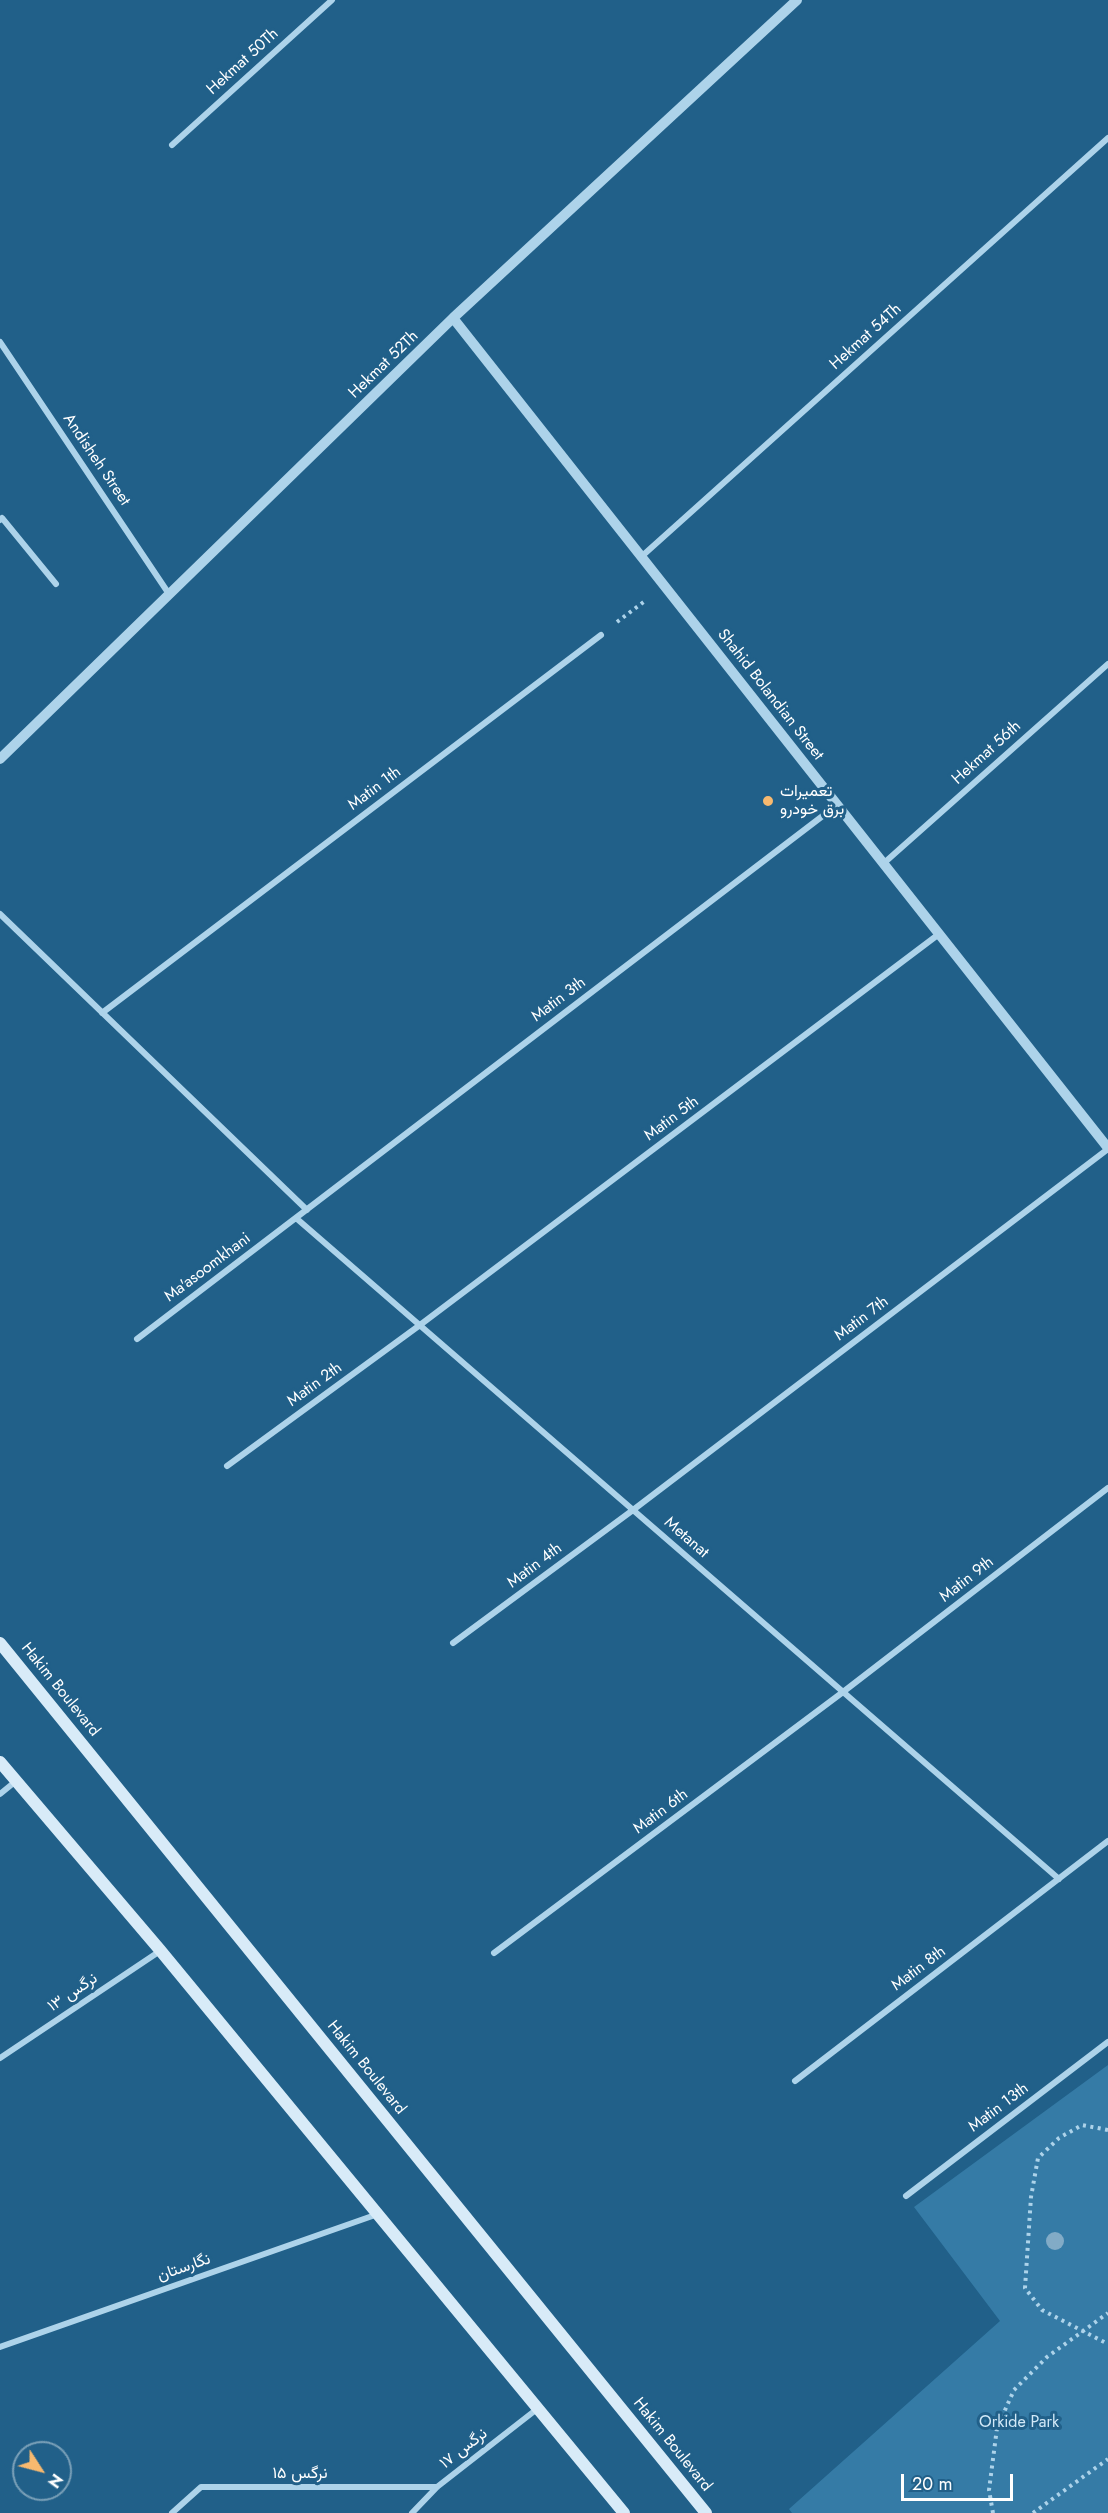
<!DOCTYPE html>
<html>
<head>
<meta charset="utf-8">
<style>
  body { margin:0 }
  #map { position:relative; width:1108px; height:2513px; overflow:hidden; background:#216089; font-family:Jost,sans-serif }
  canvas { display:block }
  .north { position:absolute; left:12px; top:2441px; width:60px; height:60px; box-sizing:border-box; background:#216089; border:2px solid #7aa0b8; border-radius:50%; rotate:126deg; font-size:16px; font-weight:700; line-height:24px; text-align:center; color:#fff }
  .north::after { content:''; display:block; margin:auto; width:21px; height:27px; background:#f7b96f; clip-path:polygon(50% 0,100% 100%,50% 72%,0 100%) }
  .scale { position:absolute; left:901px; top:2474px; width:112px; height:27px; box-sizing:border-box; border:3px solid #fff; border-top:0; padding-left:8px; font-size:18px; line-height:21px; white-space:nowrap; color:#fff; -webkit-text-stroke:4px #216089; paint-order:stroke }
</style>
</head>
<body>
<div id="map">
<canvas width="1108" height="2513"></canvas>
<div class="north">N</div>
<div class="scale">20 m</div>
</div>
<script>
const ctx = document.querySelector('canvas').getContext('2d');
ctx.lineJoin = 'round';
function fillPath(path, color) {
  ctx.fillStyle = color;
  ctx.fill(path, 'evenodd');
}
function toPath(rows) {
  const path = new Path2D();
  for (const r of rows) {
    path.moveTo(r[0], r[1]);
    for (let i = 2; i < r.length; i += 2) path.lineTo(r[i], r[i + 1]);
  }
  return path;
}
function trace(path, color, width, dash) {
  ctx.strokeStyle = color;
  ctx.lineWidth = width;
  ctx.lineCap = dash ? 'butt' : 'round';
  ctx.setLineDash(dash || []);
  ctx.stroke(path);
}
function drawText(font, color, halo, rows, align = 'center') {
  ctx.font = font + ' Jost,Vazirmatn,sans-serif';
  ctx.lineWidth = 6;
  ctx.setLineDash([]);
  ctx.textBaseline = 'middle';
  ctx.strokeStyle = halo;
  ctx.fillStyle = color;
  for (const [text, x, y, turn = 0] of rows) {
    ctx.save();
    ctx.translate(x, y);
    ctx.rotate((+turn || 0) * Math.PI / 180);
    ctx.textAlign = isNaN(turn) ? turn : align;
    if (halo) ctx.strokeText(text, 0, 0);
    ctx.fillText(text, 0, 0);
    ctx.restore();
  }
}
fillPath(toPath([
  [1108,2065,1108,2513,792,2513,789,2509,1000,2321,914,2207]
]), '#357ba6');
trace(toPath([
  [617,622,645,601],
  [1108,2130,1082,2125,1059,2138,1038,2158,1031,2197,1025,2288,1042,2310,1108,2344],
  [993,2513,989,2490,997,2428,1014,2390,1047,2357,1108,2313],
  [1033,2513,1108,2459]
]), '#add3ea', 4, [3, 4.5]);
trace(toPath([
  [172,145,332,0],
  [0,342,169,594],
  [0,520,2,518,56,584],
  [641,557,1108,138],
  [884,863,1108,664],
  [0,914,307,1210],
  [102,1013,601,635],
  [296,1218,1059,1879],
  [137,1339,837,805],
  [227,1466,420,1325,939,934],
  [453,1643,633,1510,1108,1149],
  [0,1794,16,1781],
  [494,1953,843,1692,1108,1488],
  [0,2058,160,1951],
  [795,2081,1108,1841],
  [906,2196,1108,2042],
  [0,2347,378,2214],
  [172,2513,201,2487,437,2487],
  [412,2513,437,2487,537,2409]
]), '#add3ea', 6);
trace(toPath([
  [453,318,1108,1148],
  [0,759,453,318,797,0]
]), '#add3ea', 10);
trace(toPath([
  [0,1643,706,2513],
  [0,1762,160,1950,624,2513]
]), '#d8ebf8', 12);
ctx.fillStyle = '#82abc6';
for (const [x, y] of [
  [1055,2241]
]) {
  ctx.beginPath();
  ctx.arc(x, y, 9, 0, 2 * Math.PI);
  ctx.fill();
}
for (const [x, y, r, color] of [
  [768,801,6,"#f7b96f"]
]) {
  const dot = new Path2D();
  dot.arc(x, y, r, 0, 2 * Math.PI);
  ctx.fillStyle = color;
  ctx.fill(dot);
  trace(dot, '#216089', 2);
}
drawText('16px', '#fff', '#216089', [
  ["Hekmat 50Th",243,62,-42],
  ["Hekmat 54Th",866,337,-42],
  ["Hekmat 52Th",384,365,-44],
  ["Andisheh Street",96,460,56],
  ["Shahid Bolandian Street",770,695,52],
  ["Hekmat 56th",987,753,-42],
  ["Matin 1th",375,789,-37],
  ["Matin 3th",559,1000,-37],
  ["Matin 5th",672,1119,-37],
  ["Ma'asoomkhani",208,1268,-37],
  ["Matin 7th",862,1319,-37],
  ["Matin 2th",315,1385,-36],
  ["Metanat",686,1538,41],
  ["Matin 4th",535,1566,-37],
  ["Matin 9th",967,1580,-38],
  ["Hakim Boulevard",60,1690,51],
  ["Matin 6th",661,1812,-37],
  ["Matin 8th",919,1969,-37],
  ["نرگس ۱۳",73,1993,-34],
  ["Hakim Boulevard",366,2068,51],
  ["Matin 13th",999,2108,-37],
  ["نگارستان",184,2268,-19],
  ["Hakim Boulevard",672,2445,51],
  ["نرگس ۱۷",464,2449,-38],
  ["نرگس ۱۵",300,2474]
]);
drawText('16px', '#fff', '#216089', [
  ["تعمیرات",780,792],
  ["برق خودرو",780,810]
], 'left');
drawText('16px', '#d2e9f8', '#216089', [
  ["Orkide Park",1019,2423]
]);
</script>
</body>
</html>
